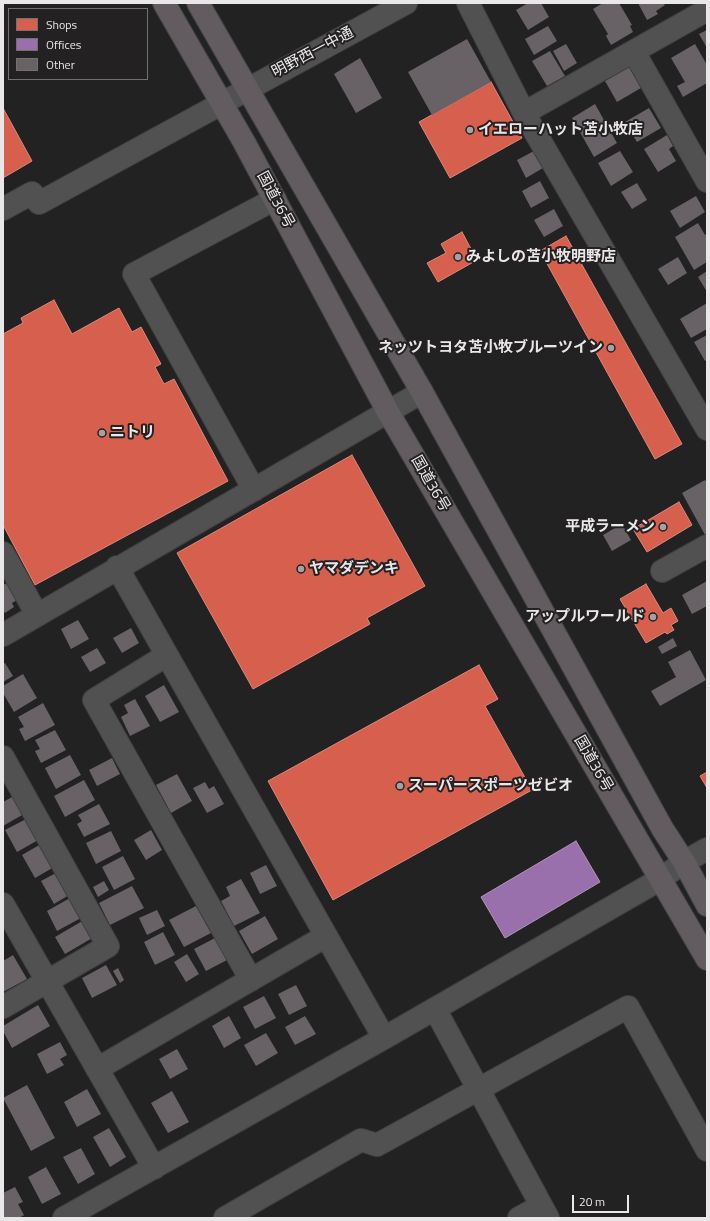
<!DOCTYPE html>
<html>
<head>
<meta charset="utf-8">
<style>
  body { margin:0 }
  #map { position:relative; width:710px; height:1221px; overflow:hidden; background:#232223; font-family:"Titillium Web",sans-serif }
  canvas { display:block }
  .frame { position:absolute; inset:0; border:4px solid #e9e7e8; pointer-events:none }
  .legend { position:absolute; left:8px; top:8px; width:140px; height:72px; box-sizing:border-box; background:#242123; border:1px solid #737072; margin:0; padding:5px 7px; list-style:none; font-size:12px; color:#e9e7e8 }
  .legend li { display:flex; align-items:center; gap:8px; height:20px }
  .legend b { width:20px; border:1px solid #737072 }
  .scale { position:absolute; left:572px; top:1195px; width:57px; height:18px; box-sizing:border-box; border:2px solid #e9e7e8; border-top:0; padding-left:5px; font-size:12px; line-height:14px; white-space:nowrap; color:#e9e7e8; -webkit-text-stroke:3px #242123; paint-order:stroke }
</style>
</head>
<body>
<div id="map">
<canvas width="710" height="1221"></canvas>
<div class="frame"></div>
<ul class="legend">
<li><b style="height:11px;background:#d6604d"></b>Shops</li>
<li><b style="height:11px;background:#9970ab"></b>Offices</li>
<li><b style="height:11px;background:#686166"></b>Other</li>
</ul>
<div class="scale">20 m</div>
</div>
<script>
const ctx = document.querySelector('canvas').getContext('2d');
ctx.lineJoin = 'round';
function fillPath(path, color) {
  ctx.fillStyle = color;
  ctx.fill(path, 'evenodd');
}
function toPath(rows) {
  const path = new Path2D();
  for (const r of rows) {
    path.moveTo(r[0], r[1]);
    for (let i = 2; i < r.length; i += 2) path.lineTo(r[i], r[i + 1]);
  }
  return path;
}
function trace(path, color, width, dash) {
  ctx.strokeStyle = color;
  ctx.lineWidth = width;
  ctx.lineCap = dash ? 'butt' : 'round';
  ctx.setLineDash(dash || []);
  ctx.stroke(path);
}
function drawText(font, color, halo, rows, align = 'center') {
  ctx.font = font + ' "Titillium Web","Noto Sans JP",sans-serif';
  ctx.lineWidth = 4;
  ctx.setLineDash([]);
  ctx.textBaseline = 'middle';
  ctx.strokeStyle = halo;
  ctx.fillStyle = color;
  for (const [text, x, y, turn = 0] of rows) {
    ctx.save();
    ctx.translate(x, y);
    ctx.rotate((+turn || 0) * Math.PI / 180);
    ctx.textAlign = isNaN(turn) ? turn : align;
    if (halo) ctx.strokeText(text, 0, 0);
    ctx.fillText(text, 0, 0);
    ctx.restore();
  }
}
const shops = toPath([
  [491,82,522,138,450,178,419,122,491,82],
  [3,108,32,161,3,178,3,108],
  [462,232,477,260,438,282,427,263,446,253,441,244,462,232],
  [566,236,682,444,655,459,540,251,566,236],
  [54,300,72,334,119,308,132,332,141,327,161,364,155,367,164,384,174,379,228,481,35,585,3,525,3,334,23,323,21,318,54,300],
  [352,455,425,586,367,618,370,624,253,689,177,553,352,455],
  [679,502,692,525,647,552,633,529,679,502],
  [646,584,663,613,671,608,678,621,671,625,674,630,667,634,665,632,646,643,620,599,646,584],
  [479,665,498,699,485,706,532,790,333,900,268,781,479,665],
  [707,772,707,788,700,776,707,772]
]);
fillPath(shops, '#d6604d');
trace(shops, '#dc887c', 1);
const offices = toPath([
  [576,841,600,882,505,938,481,897,576,841]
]);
fillPath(offices, '#9970ab');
trace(offices, '#b194bd', 1);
fillPath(toPath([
  [528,3,541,3,549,17,528,30,516,10],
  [603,3,619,3,632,25,630,26,633,32,611,45,606,36,608,34,593,9],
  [638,3,663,3,665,5,656,11,658,14,647,20],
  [548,26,557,41,534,55,525,39],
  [707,30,707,48,699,34],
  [467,39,491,82,432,115,408,72],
  [566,44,577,63,564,71,553,51],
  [695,44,707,65,707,83,683,97,677,86,685,82,671,58],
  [550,51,565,76,547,86,532,61],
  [360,58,382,98,356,113,334,74],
  [629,67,641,88,617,102,605,81],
  [595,104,617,143,594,157,572,118],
  [649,108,661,128,637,142,625,122],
  [667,135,673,146,669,149,676,161,658,172,644,149],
  [534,151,543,168,526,178,517,160],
  [620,151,633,172,611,186,598,163],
  [540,181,549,198,531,208,522,191],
  [637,183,647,200,632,209,621,192],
  [696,196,705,212,680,228,670,211],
  [554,209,563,226,544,237,534,220],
  [698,223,705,235,707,234,707,262,694,270,675,237],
  [678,257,687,273,668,285,658,269],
  [707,271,707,292,698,277],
  [707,303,707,329,691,338,680,319],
  [707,335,707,360,705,361,694,342],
  [705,480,707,483,707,534,705,535,682,493],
  [622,524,631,540,612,551,603,535],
  [707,581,707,606,692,614,682,595],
  [7,583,17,600,12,603,14,607,5,613,3,610,3,585],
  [78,620,89,639,71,649,61,629],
  [131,628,139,643,122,653,113,638],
  [673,638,677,646,662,654,658,647],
  [97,648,106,663,90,672,81,657],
  [690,650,706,680,660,706,651,691,676,677,668,662],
  [5,663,13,676,3,682,3,664],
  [23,674,37,698,14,712,3,693,3,686],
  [164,685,179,712,160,722,145,696],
  [135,699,150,726,130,736,121,717,128,713,124,705],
  [43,703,55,725,25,741,19,729,24,727,18,717],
  [55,730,66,750,41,763,35,751,40,749,35,740],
  [70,755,81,775,56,789,45,768],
  [112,758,120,774,97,786,89,770],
  [177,774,192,801,171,813,156,785],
  [84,780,95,800,65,817,54,796],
  [205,782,209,789,214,786,224,804,207,813,193,788],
  [14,796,24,814,3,826,3,802],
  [99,804,110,824,84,837,77,824,82,821,78,815],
  [28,818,40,839,17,852,5,830],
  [151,830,162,850,146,860,134,840],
  [111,831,121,851,96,864,86,843],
  [41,844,54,867,35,878,22,855],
  [123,856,135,879,114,890,102,867],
  [266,865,277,886,260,894,250,873],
  [56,873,69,895,54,904,41,881],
  [241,879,260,913,234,926,221,901,230,896,226,887],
  [104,881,109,890,98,897,93,887],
  [132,886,144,908,110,925,99,903],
  [70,898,81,918,57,931,47,911],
  [196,906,211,933,184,947,169,920],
  [157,910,165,926,147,935,139,918],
  [265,916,278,939,252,954,239,931],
  [84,920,94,937,65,954,55,937],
  [163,932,175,955,155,965,144,942],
  [215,938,227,960,206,971,194,949],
  [187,954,199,974,186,982,174,962],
  [13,955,27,979,3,992,3,961],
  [106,965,117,985,92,998,82,978],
  [118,968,124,980,120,983,113,971],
  [296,985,307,1006,289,1015,278,994],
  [264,996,276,1018,255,1029,243,1007],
  [38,1005,50,1026,12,1048,3,1031,3,1026],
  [229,1016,241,1038,224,1048,212,1026],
  [305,1016,316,1034,295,1045,285,1027],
  [266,1033,278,1053,256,1066,244,1045],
  [60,1042,67,1055,60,1059,64,1065,47,1074,37,1054],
  [177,1049,188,1069,170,1079,159,1059],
  [27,1085,55,1138,31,1151,3,1098],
  [87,1089,101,1114,77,1127,64,1102],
  [172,1091,189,1122,168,1133,151,1103],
  [109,1128,126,1157,110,1167,93,1137],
  [81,1148,95,1174,78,1184,63,1157],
  [46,1167,61,1194,42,1204,28,1177],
  [15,1187,23,1202,18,1204,24,1215,19,1218,3,1218,3,1193]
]), '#686166');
const minor = toPath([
  [468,3,524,113,707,429],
  [634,52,707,181],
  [524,113,707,10],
  [3,209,32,193,39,203,406,3],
  [254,490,134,274,275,199],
  [3,553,37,615],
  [117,567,384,1038],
  [662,571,707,546],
  [3,635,422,392],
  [167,655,94,700,251,980],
  [3,757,108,946,3,1007],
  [3,904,154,1168],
  [435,1009,548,1218],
  [97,1069,326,936],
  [64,1218,384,1038,659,880,684,862,707,849],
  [225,1218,361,1140,377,1145,628,1007,707,1150],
  [519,1218,541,1206]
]);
const highway = toPath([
  [164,3,244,142,388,412,707,959],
  [198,3,422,392,662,828,684,862,707,905]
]);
trace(minor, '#404040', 24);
trace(highway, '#404040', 24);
trace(minor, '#525152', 22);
trace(highway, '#625b5f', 22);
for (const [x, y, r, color] of [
  [470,130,4,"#a4a2a3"],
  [458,257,4,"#a4a2a3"],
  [611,348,4,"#a4a2a3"],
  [102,433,4,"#a4a2a3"],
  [663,527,4,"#a4a2a3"],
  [301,569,4,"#a4a2a3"],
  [653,617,4,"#a4a2a3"],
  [400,786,4,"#a4a2a3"]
]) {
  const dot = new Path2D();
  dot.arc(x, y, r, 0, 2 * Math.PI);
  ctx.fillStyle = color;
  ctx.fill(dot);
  trace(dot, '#242123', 1.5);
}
drawText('15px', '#e9e7e8', '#242123', [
  ["明野西一中通",313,53,-28],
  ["国道36号",275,200,62],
  ["国道36号",430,484,60],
  ["国道36号",593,764,60]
]);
drawText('bold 15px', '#e9e7e8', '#242123', [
  ["イエローハット苫小牧店",478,130],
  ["みよしの苫小牧明野店",466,257],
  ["ネッツトヨタ苫小牧ブルーツイン",603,348,"right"],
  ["ニトリ",110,433],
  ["平成ラーメン",655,527,"right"],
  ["ヤマダデンキ",309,569],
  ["アップルワールド",645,617,"right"],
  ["スーパースポーツゼビオ",408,786]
], 'left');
</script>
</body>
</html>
